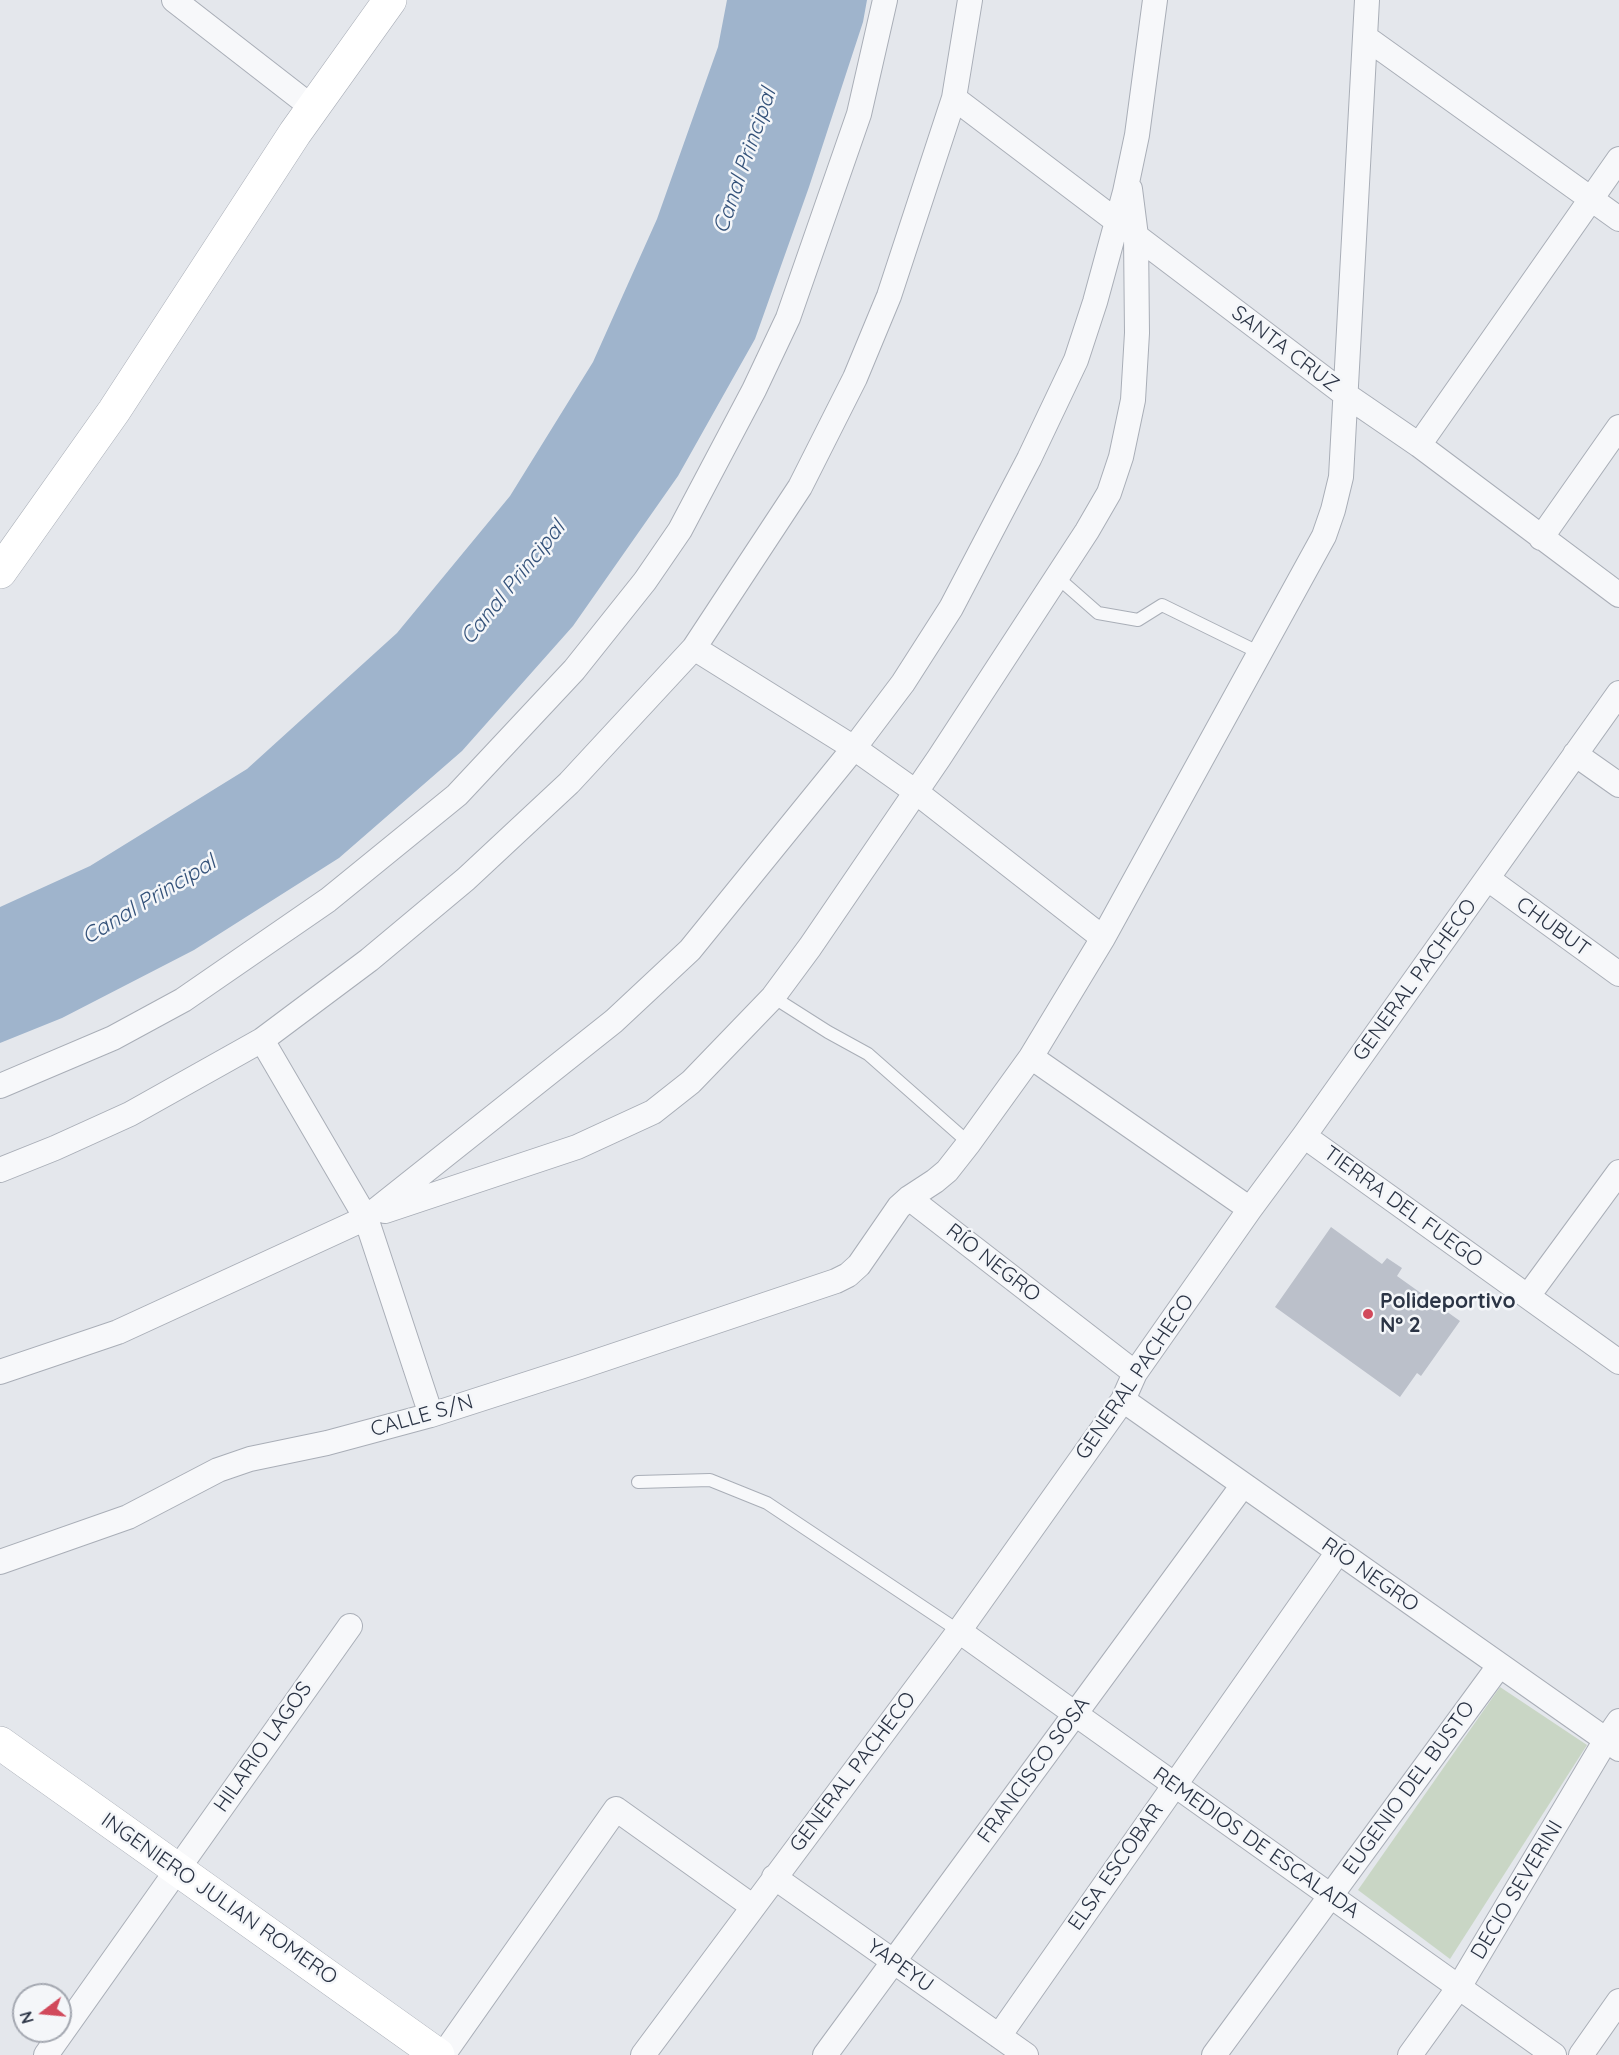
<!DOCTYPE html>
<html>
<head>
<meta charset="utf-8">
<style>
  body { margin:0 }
  #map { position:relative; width:1619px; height:2055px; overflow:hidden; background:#e4e7ec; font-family:Quicksand,sans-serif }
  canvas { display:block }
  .north { position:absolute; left:12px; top:1983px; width:60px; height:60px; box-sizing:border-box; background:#f4f6f9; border:2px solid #a4a8b1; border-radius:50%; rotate:254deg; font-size:16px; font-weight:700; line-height:24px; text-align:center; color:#2b3445 }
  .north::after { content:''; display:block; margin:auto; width:21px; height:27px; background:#d1495b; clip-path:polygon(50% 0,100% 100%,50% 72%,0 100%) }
</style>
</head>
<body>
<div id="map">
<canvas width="1619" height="2055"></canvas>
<div class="north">N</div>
</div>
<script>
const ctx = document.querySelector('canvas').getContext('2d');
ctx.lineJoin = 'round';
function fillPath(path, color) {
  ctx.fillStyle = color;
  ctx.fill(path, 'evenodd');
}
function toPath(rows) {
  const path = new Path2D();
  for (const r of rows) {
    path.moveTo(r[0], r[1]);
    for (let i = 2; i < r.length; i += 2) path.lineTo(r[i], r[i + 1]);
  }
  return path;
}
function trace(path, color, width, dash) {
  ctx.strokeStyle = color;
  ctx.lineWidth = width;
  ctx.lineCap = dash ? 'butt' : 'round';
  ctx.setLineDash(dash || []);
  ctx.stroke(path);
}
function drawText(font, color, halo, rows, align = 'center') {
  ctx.font = font + ' Quicksand,sans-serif';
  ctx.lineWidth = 5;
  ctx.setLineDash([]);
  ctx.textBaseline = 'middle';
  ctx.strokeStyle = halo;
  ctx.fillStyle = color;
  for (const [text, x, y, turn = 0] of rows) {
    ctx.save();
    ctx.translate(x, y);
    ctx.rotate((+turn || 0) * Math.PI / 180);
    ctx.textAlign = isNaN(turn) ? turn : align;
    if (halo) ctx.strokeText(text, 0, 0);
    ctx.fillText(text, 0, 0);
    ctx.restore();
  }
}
fillPath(toPath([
  [1500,1687,1587,1745,1450,1959,1358,1890]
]), '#c9d6c5');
fillPath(toPath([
  [727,0,867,0,863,22,809,187,755,339,678,476,573,626,462,751,339,858,194,950,62,1018,0,1043,0,907,90,866,247,769,397,633,510,496,593,362,657,219,718,47]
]), '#9fb4cc');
fillPath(toPath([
  [1331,1227,1382,1264,1387,1258,1402,1268,1397,1276,1460,1321,1421,1376,1417,1373,1400,1397,1275,1307]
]), '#bbc0ca');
const lane = toPath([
  [1057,577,1098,613,1138,620,1162,605,1260,653],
  [773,997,828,1032,868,1054,969,1143],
  [638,1482,710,1480,767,1503,959,1631]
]);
const street = toPath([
  [174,0,313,108],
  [1365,37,1619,219],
  [954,98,1346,395,1419,445,1619,595],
  [1419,445,1619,159],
  [1541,538,1619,427],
  [694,648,800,487,855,378,889,296,954,98,970,0],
  [1575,754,1619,785],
  [1488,879,1619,974],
  [262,1040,366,1218,431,1415],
  [1031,1057,1250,1209],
  [0,1086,113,1038,183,1000,328,900,457,795,574,670,645,581,680,530,754,390,788,318,859,114,885,0],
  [1304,1136,1619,1362],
  [0,1170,55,1148,130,1114,262,1040,369,960,466,879,569,783,694,648,854,748,916,792,1103,938],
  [909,1198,1135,1373],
  [385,1211,577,1147,653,1112,691,1082,773,997,810,947,939,758,1087,531,1109,493,1121,457,1133,400,1137,333,1136,236,1130,189],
  [1528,1296,1619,1172],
  [0,1372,118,1332,366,1218,614,1021,690,950,854,748,903,683,951,608,1029,459,1076,360,1095,302,1125,192,1137,135,1155,0],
  [1123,1400,1619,1749],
  [0,1562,128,1517,218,1470,250,1459,327,1443,431,1415,580,1367,836,1281,848,1275,859,1265,899,1207,909,1198,935,1181,947,1171,969,1143,1031,1057,1103,938,1324,536,1333,510,1341,477,1367,0],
  [959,1631,1554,2055],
  [774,1877,1026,2055],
  [999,2036,1338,1552],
  [46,2055,350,1626],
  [443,2055,616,1809,752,1906],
  [643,2055,959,1631,1123,1400,1135,1373,1250,1209,1304,1136,1619,693],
  [825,2055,1243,1485],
  [1214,2055,1499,1666],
  [1410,2055,1459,1987,1606,1740,1619,1721],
  [1581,2055,1619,2001]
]);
const secondary = toPath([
  [0,572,114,411,295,133,390,0],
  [0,1743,438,2055]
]);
trace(lane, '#a9aeb7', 14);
trace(street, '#a9aeb7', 26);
trace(secondary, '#a9aeb7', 34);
trace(lane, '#f7f8fa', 12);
trace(street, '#f7f8fa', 24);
trace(secondary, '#fff', 33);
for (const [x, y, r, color] of [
  [1368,1314,6,"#d1495b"]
]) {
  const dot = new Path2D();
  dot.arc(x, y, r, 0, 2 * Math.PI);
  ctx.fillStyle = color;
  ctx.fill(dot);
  trace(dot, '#f4f6f9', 2);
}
drawText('21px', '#2b3445', '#f4f6f9', [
  ["SANTA CRUZ",1285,349,37],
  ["CHUBUT",1553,927,36],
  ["GENERAL PACHECO",1415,980,-54],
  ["TIERRA DEL FUEGO",1403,1207,36],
  ["RÍO NEGRO",993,1263,38],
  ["GENERAL PACHECO",1135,1377,-56],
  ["CALLE S/N",422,1416,-16],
  ["RÍO NEGRO",1370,1575,35],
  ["HILARIO LAGOS",263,1747,-55],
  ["FRANCISCO SOSA",1034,1770,-54],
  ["GENERAL PACHECO",853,1772,-53],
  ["EUGENIO DEL BUSTO",1409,1788,-54],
  ["REMEDIOS DE ESCALADA",1256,1843,35],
  ["ELSA ESCOBAR",1116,1867,-55],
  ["DECIO SEVERINI",1517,1890,-59],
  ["INGENIERO JULIAN ROMERO",219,1899,35],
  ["YAPEYU",900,1966,35]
]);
drawText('bold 21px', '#2b3445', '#f4f6f9', [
  ["Polideportivo",1380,1302],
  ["Nº 2",1380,1326]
], 'left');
drawText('italic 22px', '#34527a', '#f4f6f9', [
  ["Canal Principal",745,161,-71],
  ["Canal Principal",513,583,-51],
  ["Canal Principal",149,900,-31]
]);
</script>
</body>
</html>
